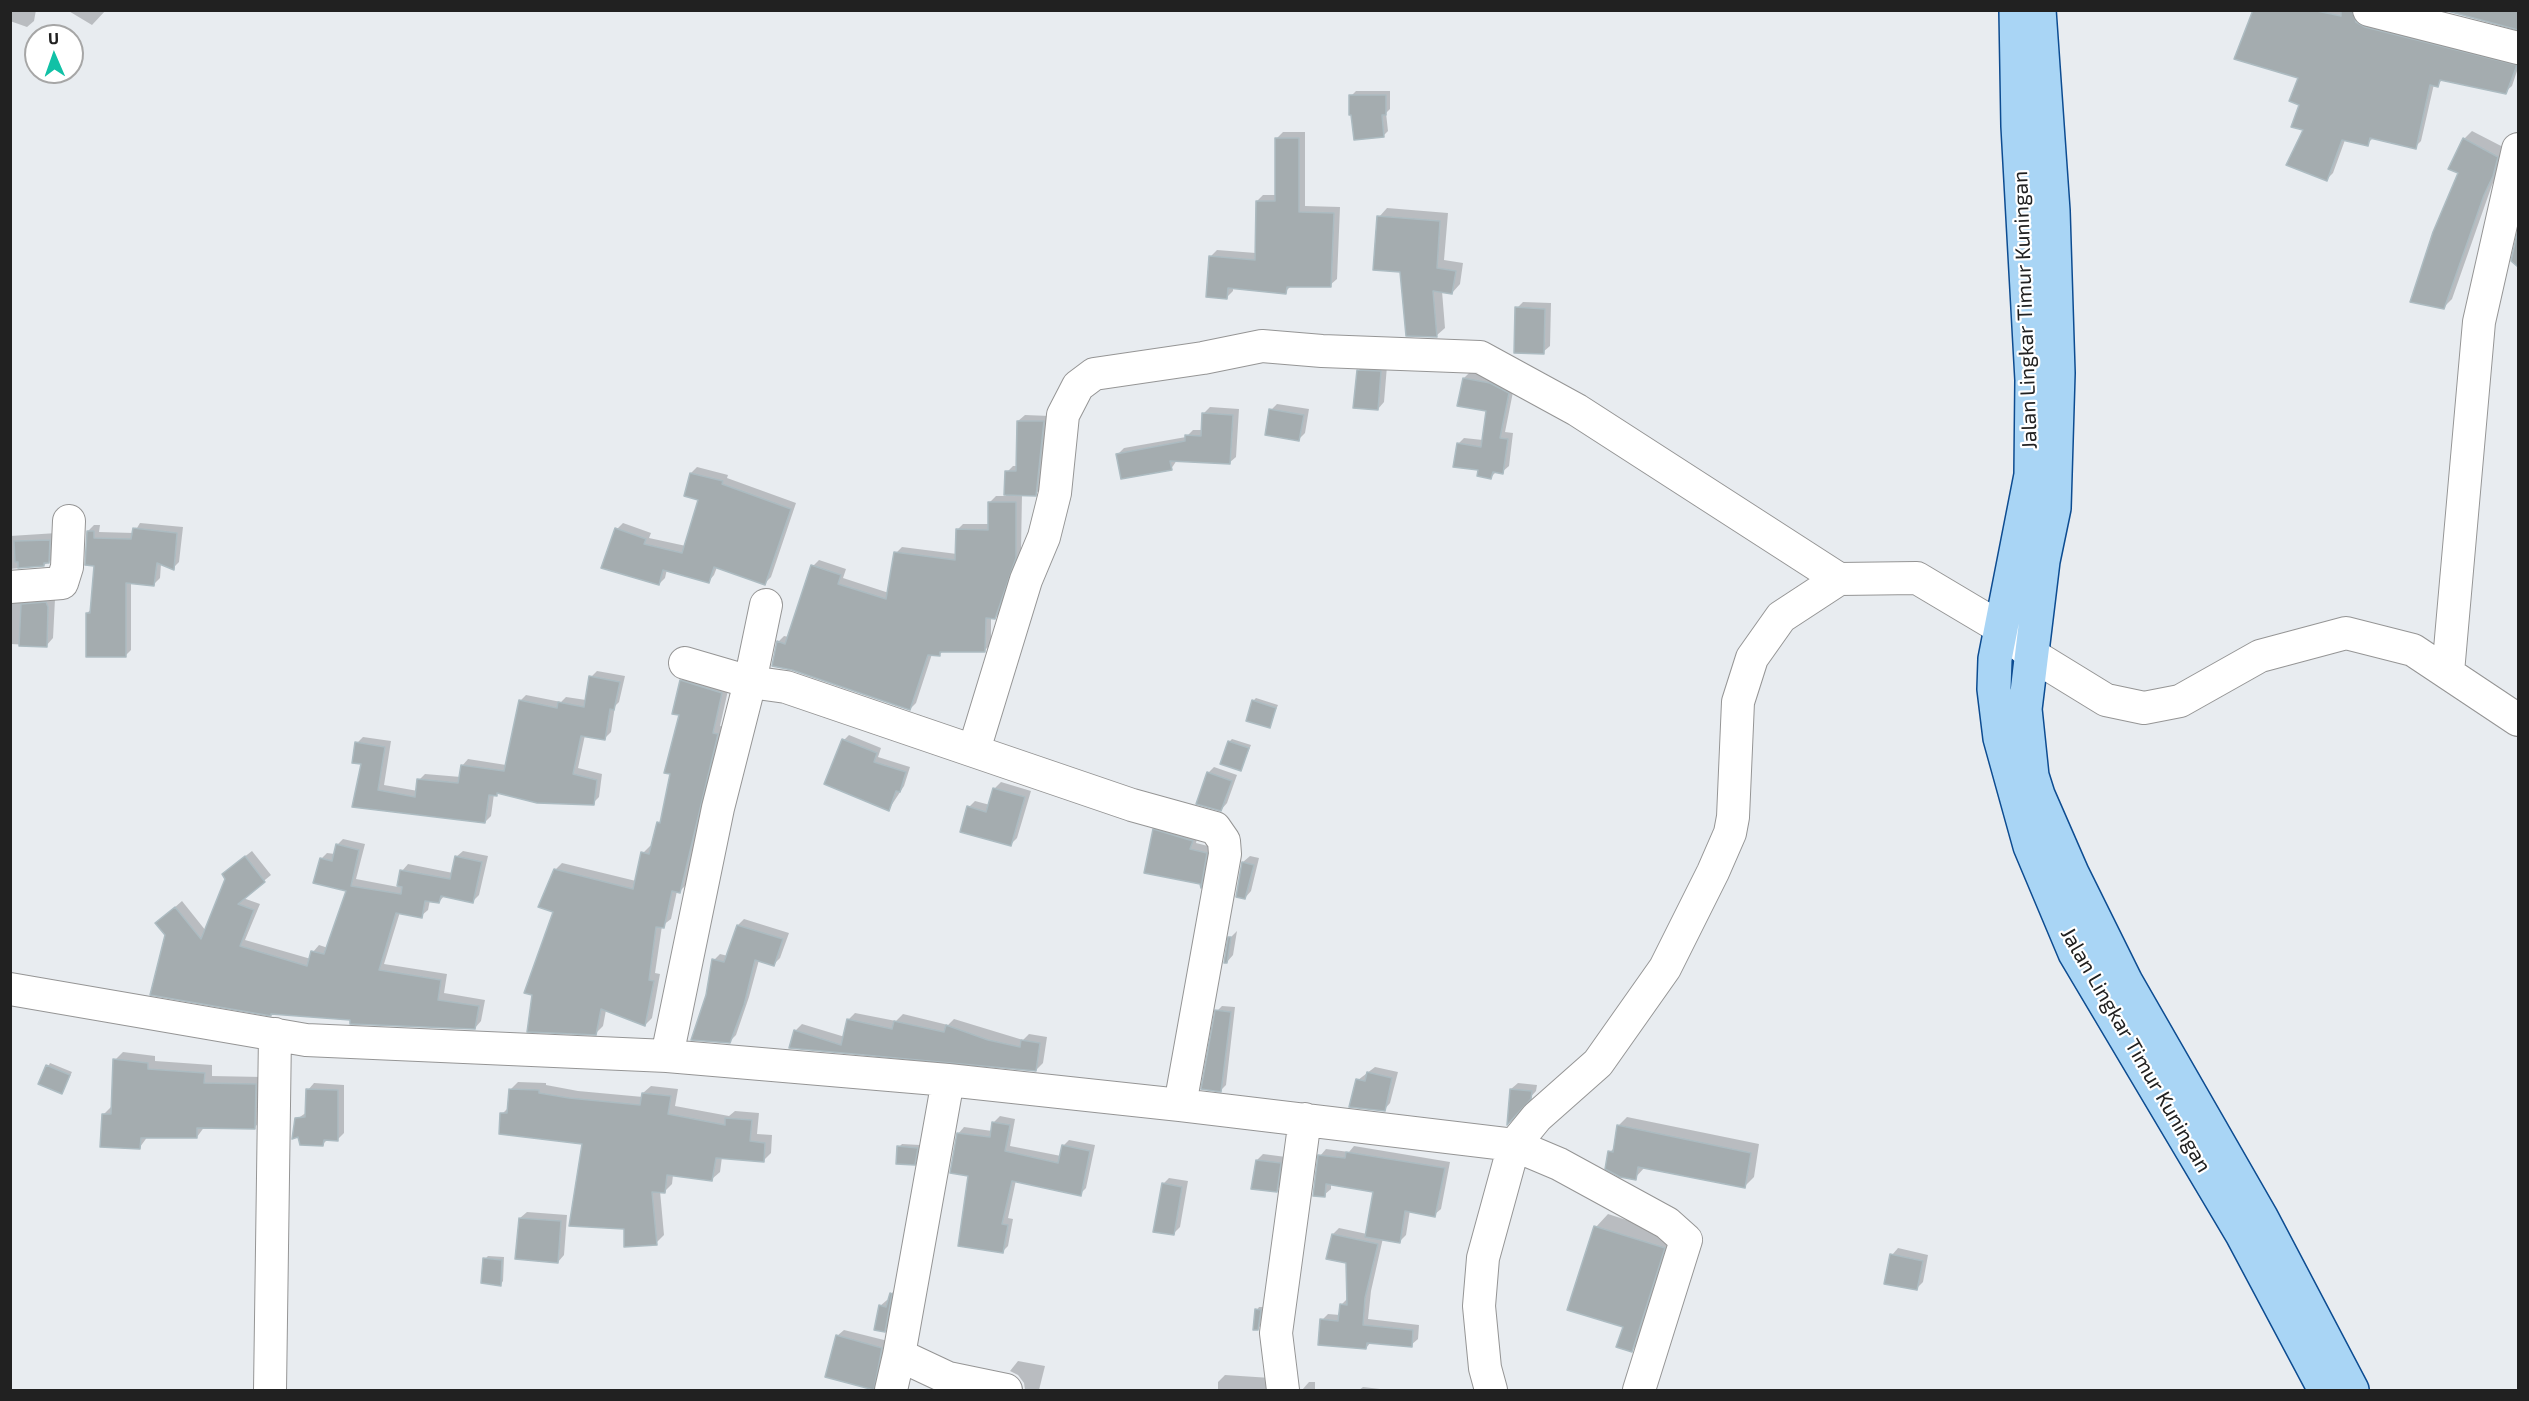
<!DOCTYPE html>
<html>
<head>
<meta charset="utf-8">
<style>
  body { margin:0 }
  #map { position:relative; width:2529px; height:1401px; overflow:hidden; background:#e8ecf0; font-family:"Exo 2",sans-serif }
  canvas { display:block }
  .frame { position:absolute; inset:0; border:12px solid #212121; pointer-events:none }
  .north { position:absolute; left:24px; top:24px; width:60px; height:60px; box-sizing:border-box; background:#fff; border:2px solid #a6a6a6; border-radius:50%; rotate:358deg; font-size:16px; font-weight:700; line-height:24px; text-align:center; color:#212121 }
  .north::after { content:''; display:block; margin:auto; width:21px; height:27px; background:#11c1a6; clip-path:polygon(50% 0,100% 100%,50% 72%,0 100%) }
</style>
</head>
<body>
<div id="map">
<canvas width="2529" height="1401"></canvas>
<div class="frame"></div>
<div class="north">U</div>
</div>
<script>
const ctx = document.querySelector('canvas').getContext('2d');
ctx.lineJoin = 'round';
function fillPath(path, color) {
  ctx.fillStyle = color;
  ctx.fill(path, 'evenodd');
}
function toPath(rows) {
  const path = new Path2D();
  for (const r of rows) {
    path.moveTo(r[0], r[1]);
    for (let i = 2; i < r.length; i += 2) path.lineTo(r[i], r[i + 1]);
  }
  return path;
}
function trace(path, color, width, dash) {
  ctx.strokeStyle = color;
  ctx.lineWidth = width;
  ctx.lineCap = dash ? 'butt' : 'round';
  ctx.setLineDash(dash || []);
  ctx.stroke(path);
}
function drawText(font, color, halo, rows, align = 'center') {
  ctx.font = font + ' "Exo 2",sans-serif';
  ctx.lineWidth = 4.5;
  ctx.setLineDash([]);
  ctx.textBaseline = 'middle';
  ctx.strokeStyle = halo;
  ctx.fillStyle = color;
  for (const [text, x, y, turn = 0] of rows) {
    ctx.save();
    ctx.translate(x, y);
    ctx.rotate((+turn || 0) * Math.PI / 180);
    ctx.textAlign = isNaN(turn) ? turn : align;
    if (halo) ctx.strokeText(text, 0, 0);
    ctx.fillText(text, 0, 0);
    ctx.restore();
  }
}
fillPath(toPath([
  [10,10,36,10,34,21,27,27,10,21],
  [67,10,106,10,92,25],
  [2254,10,2359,10,2518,59,2518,68,2512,86,2505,92,2443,79,2437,85,2434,84,2421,141,2415,147,2374,137,2367,144,2345,140,2333,173,2327,179,2305,129,2300,77],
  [1356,91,1390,91,1390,109,1386,113,1388,131,1383,136,1351,96],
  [2472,131,2505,148,2501,167,2492,185,2452,299,2444,307,2464,139],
  [1283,132,1305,132,1305,206,1340,207,1337,279,1330,285,1292,285,1285,292,1233,287,1233,291,1227,297,1211,256,1217,250,1256,253,1257,201,1263,195,1276,195,1277,138],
  [1387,208,1448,213,1444,260,1463,263,1460,284,1452,293,1442,291,1445,328,1436,336,1402,271,1379,217],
  [1523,302,1551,303,1550,346,1543,352,1517,308],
  [1364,365,1387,366,1384,402,1378,409,1358,371],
  [1470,372,1496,377,1514,387,1505,432,1513,433,1509,466,1502,472,1497,471,1491,477,1479,469,1458,444,1464,438,1483,440,1487,410,1464,378],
  [1277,404,1309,409,1305,433,1299,439,1271,410],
  [1210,407,1239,409,1236,457,1229,463,1177,460,1171,469,1118,454,1124,448,1186,437,1193,430,1203,430,1204,413],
  [1025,415,1050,416,1042,488,1035,494,1022,494,1021,551,1001,612,995,618,991,617,991,644,985,650,944,650,939,655,932,654,916,703,910,709,778,642,784,636,789,637,813,566,819,560,846,569,843,578,889,593,896,553,902,547,957,554,957,530,963,524,989,524,990,502,996,496,1006,496,1007,472,1013,466,1017,466,1018,421],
  [697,467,728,475,727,478,796,503,771,577,765,583,717,567,714,575,708,582,667,569,665,578,659,584,617,529,623,523,651,533,649,538,686,546,700,499,691,473],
  [140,523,183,527,179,562,173,568,161,564,160,578,154,584,131,582,131,650,125,656,87,613,92,609,96,564,88,531,94,525,100,525,99,532,134,533],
  [57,533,56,555,49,562,44,565,10,569,10,536],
  [10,597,55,599,53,638,46,646,11,644,10,648],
  [597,671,625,676,619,702,615,706,611,732,605,738,585,735,578,768,602,774,599,797,593,803,499,792,494,794,491,816,485,822,377,810,357,743,363,737,391,741,384,785,418,791,419,780,425,774,461,777,462,766,468,759,506,765,520,701,526,695,561,702,566,697,586,700,591,677],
  [688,674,729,686,720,726,724,727,687,884,679,892,677,891,671,919,662,926,655,973,660,974,652,1018,645,1025,606,1010,603,1026,596,1033,555,911,555,870,562,863,636,881,643,853,650,846,652,846,658,823,663,819,680,714,681,681],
  [1256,698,1278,705,1269,726,1253,701],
  [849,735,881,748,878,757,910,767,904,786,889,809,844,740],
  [1232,739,1251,745,1241,769,1229,742],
  [1214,767,1237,775,1227,803,1221,810,1208,773],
  [1001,782,1031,791,1017,838,1011,844,969,807,975,801,990,805,994,789],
  [1161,824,1198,834,1196,843,1212,847,1206,880,1202,885,1154,830],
  [343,839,365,844,356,879,398,887,402,871,408,864,453,873,456,857,463,851,488,856,479,895,473,901,445,895,439,902,430,900,428,910,421,916,400,912,384,964,447,974,444,993,485,1000,481,1021,475,1028,352,1019,166,935,157,923,182,901,206,931,230,868,252,851,271,875,243,898,260,904,245,940,311,959,313,952,319,945,328,948,348,890,321,859,327,853,335,854,337,845],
  [1250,856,1259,858,1251,891,1245,898,1243,862],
  [744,919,789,933,780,958,774,964,759,960,749,997,736,1035,729,1042,707,996,714,960,720,954,728,956,738,925],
  [1237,931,1233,955,1227,962,1230,938],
  [1222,1006,1235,1007,1226,1085,1221,1090,1217,1011],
  [855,1013,896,1021,903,1014,948,1025,954,1019,1023,1040,1029,1034,1047,1037,1043,1063,1036,1070,791,1047,795,1031,802,1024,845,1037,848,1020],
  [123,1052,155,1056,155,1061,212,1065,212,1076,263,1077,262,1119,255,1127,205,1126,197,1137,148,1136,140,1147,103,1115,111,1107,115,1060],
  [50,1063,72,1072,62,1092,40,1083],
  [1375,1067,1398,1072,1390,1103,1384,1110,1358,1080],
  [518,1082,546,1083,546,1085,578,1091,643,1097,643,1093,651,1086,678,1089,675,1106,729,1116,735,1111,759,1113,757,1134,772,1135,771,1153,763,1161,722,1157,720,1172,712,1179,673,1175,672,1184,664,1192,660,1191,664,1235,656,1243,625,1228,583,1143,502,1114,509,1107,510,1090],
  [314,1083,344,1085,344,1133,338,1139,328,1139,322,1145,297,1119,307,1112,308,1090],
  [1518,1083,1537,1085,1536,1091,1509,1121,1511,1089],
  [1000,1116,1015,1119,1010,1146,1061,1156,1063,1146,1069,1140,1095,1145,1086,1188,1080,1194,1016,1180,1008,1218,1013,1219,1008,1246,1002,1252,969,1174,958,1134,964,1127,992,1131,994,1122],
  [1627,1117,1759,1144,1754,1177,1745,1186,1645,1167,1635,1178,1610,1152,1615,1147,1618,1126],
  [902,1144,920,1145,917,1161,914,1164,899,1147],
  [1354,1146,1450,1162,1441,1209,1434,1215,1410,1210,1406,1235,1400,1241,1383,1238,1371,1291,1368,1319,1419,1325,1418,1339,1411,1345,1371,1342,1366,1348,1322,1320,1328,1314,1340,1315,1341,1305,1348,1298,1347,1262,1333,1234,1339,1228,1367,1234,1374,1191,1331,1183,1331,1189,1324,1195,1320,1156,1326,1149,1349,1152],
  [1263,1154,1286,1157,1283,1184,1276,1190,1257,1160],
  [1169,1178,1188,1181,1180,1227,1173,1234,1163,1184],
  [527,1212,567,1215,564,1255,558,1262,520,1218],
  [1608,1214,1676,1236,1644,1338,1632,1350,1625,1326,1569,1309,1596,1227],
  [1898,1248,1928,1255,1923,1282,1916,1289,1892,1255],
  [488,1256,504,1257,503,1281,501,1284,485,1259],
  [897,1288,891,1324,884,1331,880,1306,887,1300,890,1300,891,1294],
  [1259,1307,1263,1307,1260,1326,1258,1329,1257,1310],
  [844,1330,888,1341,879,1382,873,1389,837,1336],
  [1018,1361,1045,1366,1039,1390,1025,1390,1024,1383,1018,1375,1010,1371],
  [1225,1375,1271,1378,1274,1390,1218,1390,1218,1382],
  [1309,1382,1315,1382,1315,1390,1302,1390],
  [1363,1387,1389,1390,1359,1390]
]), '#0003');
const building = toPath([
  [2253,10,2312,10,2341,16,2341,10,2352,10,2356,22,2365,27,2517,65,2506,94,2440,80,2438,87,2430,85,2416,149,2370,138,2368,146,2342,140,2327,181,2286,165,2303,130,2291,127,2299,105,2289,101,2298,78,2234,59,2253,10],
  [2444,10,2518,10,2518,30,2444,10],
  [1349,95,1386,95,1386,115,1382,115,1384,137,1354,140,1351,115,1349,115,1349,95],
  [1275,138,1299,138,1299,212,1334,213,1331,287,1287,287,1286,294,1228,288,1227,299,1206,297,1209,256,1255,260,1256,201,1275,201,1275,138],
  [2463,138,2498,157,2493,176,2484,195,2444,309,2410,302,2433,232,2458,173,2448,169,2463,138],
  [1377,216,1440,221,1437,268,1456,271,1452,294,1433,291,1437,337,1406,336,1400,272,1373,270,1377,216],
  [2518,229,2518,267,2511,261,2518,229],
  [1515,307,1545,309,1544,354,1514,353,1515,307],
  [1357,370,1381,371,1378,410,1353,408,1357,370],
  [1463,378,1490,383,1509,393,1500,438,1508,439,1503,474,1493,472,1491,479,1477,476,1478,470,1453,467,1457,443,1481,447,1486,411,1457,406,1463,378],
  [1269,409,1304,415,1299,441,1265,435,1269,409],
  [1202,413,1233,415,1230,464,1170,461,1172,470,1121,479,1116,454,1185,441,1185,435,1201,436,1202,413],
  [1017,421,1044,421,1036,496,1004,495,1005,471,1016,471,1017,421],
  [690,473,723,481,722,484,791,509,765,585,714,567,709,583,663,570,659,585,601,568,615,528,646,539,644,544,682,553,698,500,684,496,690,473],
  [988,502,1016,502,1016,558,995,619,986,618,985,652,940,652,940,656,928,655,910,710,792,670,772,666,777,641,785,644,811,565,841,575,838,584,886,599,894,552,955,560,956,529,988,530,988,502],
  [133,528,177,533,174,570,157,563,154,586,126,583,126,657,86,657,86,613,90,613,94,566,85,565,87,531,94,531,94,538,131,539,133,528],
  [50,540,49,563,44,563,44,566,18,568,18,562,15,562,14,541,50,540],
  [46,602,48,607,47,647,19,646,21,604,46,602],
  [589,676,620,682,614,710,610,709,605,740,581,736,573,774,597,780,594,805,537,803,497,793,497,796,489,795,485,823,352,807,361,764,352,763,355,742,385,747,378,790,415,797,417,779,458,783,461,765,504,771,519,700,557,708,558,702,584,707,589,676],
  [680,680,722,693,713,733,718,734,680,893,672,891,664,928,656,927,649,980,654,981,645,1026,601,1009,596,1035,527,1032,532,995,524,993,553,912,538,907,554,869,633,889,641,852,649,854,657,822,660,823,670,774,664,773,679,715,672,714,680,680],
  [1252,700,1276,708,1270,728,1246,721,1252,700],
  [842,739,877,753,874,762,906,772,900,792,896,791,889,811,824,784,842,739],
  [1228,741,1249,748,1241,771,1220,764,1228,741],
  [1207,772,1232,781,1221,811,1196,804,1207,772],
  [993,788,1025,797,1011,846,960,832,967,806,986,812,993,788],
  [1153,829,1193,841,1190,849,1207,853,1201,888,1200,884,1144,873,1153,829],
  [336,844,359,850,351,886,401,894,402,887,397,886,400,870,450,879,455,856,482,862,473,903,441,896,439,903,425,901,422,918,396,913,379,970,441,980,438,1000,479,1006,475,1029,350,1024,350,1020,271,1014,271,1016,150,995,165,935,155,923,175,907,201,939,225,879,222,874,245,856,265,882,238,904,254,910,240,946,307,966,311,951,324,954,346,891,313,883,320,858,332,861,336,844],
  [1242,862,1254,865,1245,899,1236,897,1242,862],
  [737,925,783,939,774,966,755,960,744,1005,730,1043,691,1040,706,995,712,959,724,962,737,925],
  [1228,937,1231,937,1227,963,1224,963,1228,937],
  [1215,1010,1231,1012,1221,1092,1201,1089,1215,1010],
  [847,1019,892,1029,894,1021,944,1032,946,1025,988,1040,1020,1047,1021,1040,1040,1043,1036,1071,789,1048,794,1030,841,1045,847,1019],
  [113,1059,148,1063,148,1069,205,1073,204,1083,256,1084,255,1129,197,1128,197,1138,141,1138,140,1149,100,1147,102,1114,111,1114,113,1059],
  [46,1065,70,1075,62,1094,38,1084,46,1065],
  [1367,1072,1392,1078,1385,1111,1349,1107,1356,1079,1365,1081,1367,1072],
  [306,1089,338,1090,338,1141,324,1140,323,1146,300,1145,298,1137,292,1139,295,1118,305,1117,306,1089],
  [509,1089,539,1090,539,1093,569,1098,640,1105,642,1093,671,1096,668,1114,725,1125,725,1118,752,1120,750,1141,765,1143,764,1162,716,1158,712,1181,667,1175,665,1193,652,1192,657,1245,624,1247,624,1229,569,1226,582,1144,499,1134,500,1113,507,1113,509,1089],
  [1510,1089,1532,1091,1531,1099,1507,1125,1510,1089],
  [992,1122,1010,1125,1005,1151,1058,1163,1062,1145,1090,1151,1081,1196,1012,1181,1002,1224,1008,1225,1003,1253,958,1246,968,1176,950,1173,957,1133,990,1137,992,1122],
  [1617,1125,1751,1153,1745,1188,1638,1167,1636,1180,1620,1177,1605,1169,1608,1151,1613,1152,1617,1125],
  [897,1146,918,1148,915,1165,896,1164,897,1146],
  [1346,1152,1445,1168,1435,1217,1405,1211,1400,1243,1365,1237,1373,1192,1326,1184,1325,1197,1313,1196,1318,1155,1345,1158,1346,1152],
  [1256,1160,1281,1163,1277,1192,1251,1189,1256,1160],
  [1162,1183,1182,1187,1174,1235,1153,1232,1162,1183],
  [519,1218,561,1221,558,1263,515,1259,519,1218],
  [1594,1226,1665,1248,1632,1352,1616,1347,1623,1327,1567,1310,1594,1226],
  [1332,1234,1378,1244,1365,1298,1363,1325,1413,1330,1412,1347,1367,1343,1366,1349,1318,1345,1320,1319,1338,1321,1340,1304,1347,1305,1346,1263,1326,1259,1332,1234],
  [1890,1254,1923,1261,1917,1290,1884,1284,1890,1254],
  [483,1258,502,1260,501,1286,481,1283,483,1258],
  [890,1293,892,1294,885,1332,874,1330,879,1305,886,1307,890,1293],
  [1255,1309,1261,1310,1258,1330,1253,1330,1255,1309],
  [836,1335,882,1348,874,1390,825,1377,836,1335]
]);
fillPath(building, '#a4acaf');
trace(building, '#acbbc1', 1.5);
const minor = toPath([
  [2369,10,2518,48],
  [10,587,62,583,67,567,69,521],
  [685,663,750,682,766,605],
  [2448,672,2479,322,2518,149],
  [974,750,1026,580,1044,537,1055,493,1063,415,1078,386,1094,374,1203,358,1262,346,1322,351,1480,357,1577,410,1839,579],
  [10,989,306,1040,667,1056,948,1080,1180,1105,1514,1145,1537,1117,1598,1063,1665,968,1713,872,1730,833,1733,817,1738,702,1752,658,1781,617,1839,579,1917,578,2001,628,2031,654,2106,700,2144,708,2180,701,2260,656,2346,633,2413,650,2518,720],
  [667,1056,718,808,750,682,786,687,1132,805,1215,828,1224,841,1225,854,1180,1105],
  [948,1080,899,1355,948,1378,1006,1390],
  [270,1390,275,1034],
  [891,1390,899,1355],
  [1283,1390,1276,1333,1305,1119],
  [1491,1390,1485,1368,1479,1306,1483,1258,1514,1145,1559,1164,1667,1223,1686,1240,1639,1390]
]);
const major = toPath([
  [2016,10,2018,126,2032,380,2031,475,1995,659,1994,689,2000,738,2030,846,2075,953,2242,1234,2325,1390],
  [2039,10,2053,211,2058,373,2054,508,2043,561,2025,709,2032,776,2038,795,2072,873,2126,982,2261,1217,2352,1390]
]);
trace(minor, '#959595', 34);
trace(major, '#0d4c91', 36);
trace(minor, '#fff', 32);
trace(major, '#a9d5f5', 33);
drawText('21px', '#212121', '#fff', [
  ["Jalan Lingkar Timur Kuningan",2025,310,-92],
  ["Jalan Lingkar Timur Kuningan",2136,1050,60]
]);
</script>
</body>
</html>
